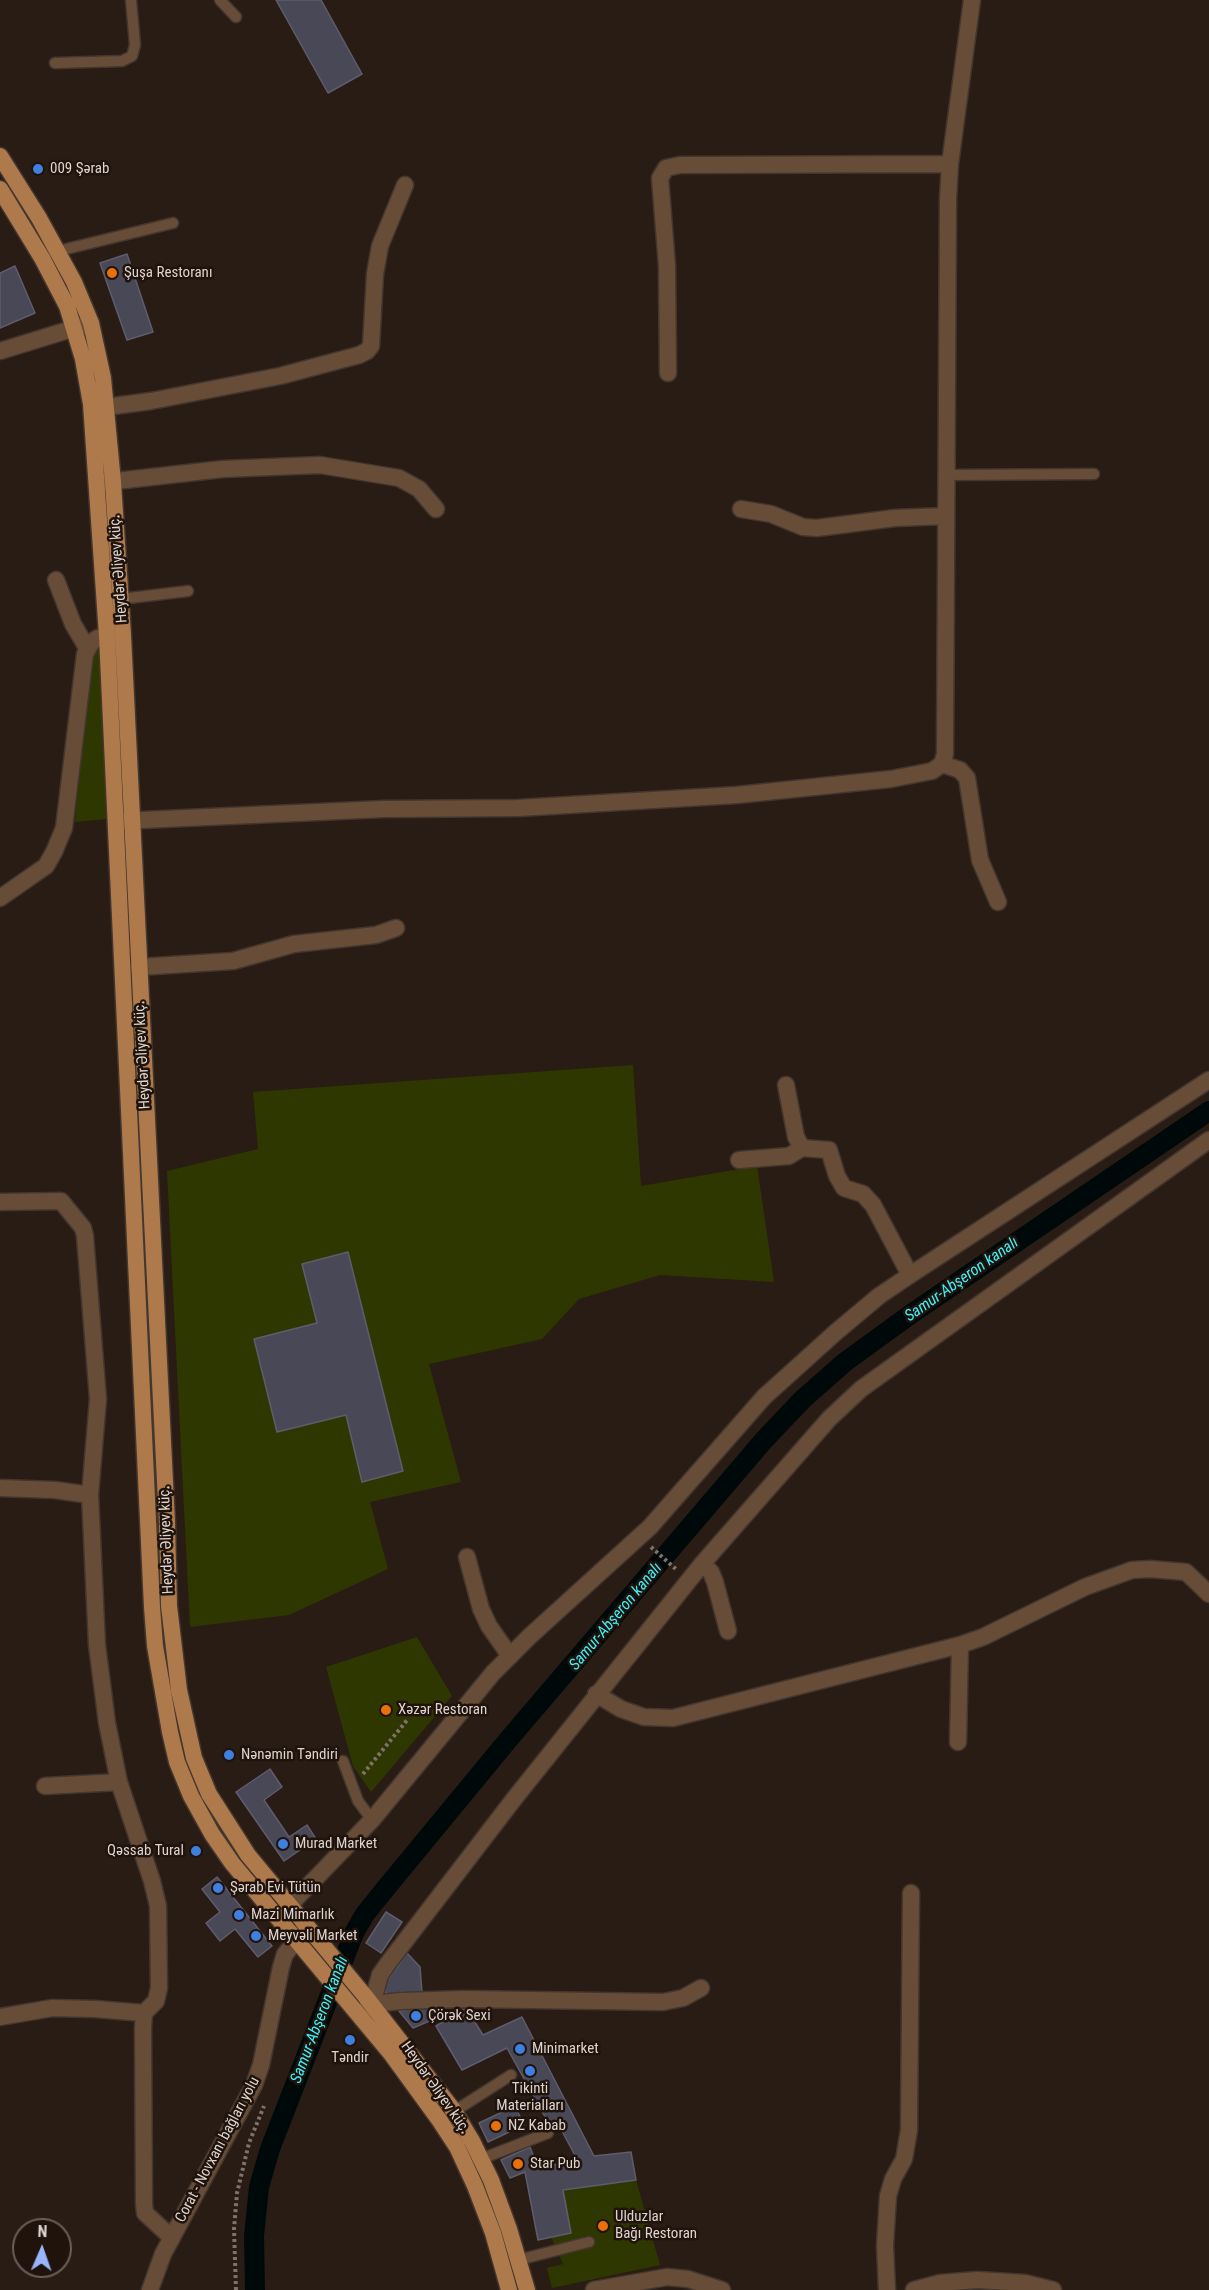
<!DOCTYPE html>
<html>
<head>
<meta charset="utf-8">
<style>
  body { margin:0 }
  #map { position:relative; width:1209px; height:2290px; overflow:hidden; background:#291c14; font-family:"Roboto Condensed",sans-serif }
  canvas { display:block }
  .north { position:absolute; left:12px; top:2218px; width:60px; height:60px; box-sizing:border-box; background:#1f130b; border:2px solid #6b6059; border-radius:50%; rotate:2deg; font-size:16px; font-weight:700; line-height:24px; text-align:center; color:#ded4cf }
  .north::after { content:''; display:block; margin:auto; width:21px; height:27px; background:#99b5fd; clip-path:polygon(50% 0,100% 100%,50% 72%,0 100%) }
</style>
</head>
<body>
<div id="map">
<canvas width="1209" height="2290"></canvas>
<div class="north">N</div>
</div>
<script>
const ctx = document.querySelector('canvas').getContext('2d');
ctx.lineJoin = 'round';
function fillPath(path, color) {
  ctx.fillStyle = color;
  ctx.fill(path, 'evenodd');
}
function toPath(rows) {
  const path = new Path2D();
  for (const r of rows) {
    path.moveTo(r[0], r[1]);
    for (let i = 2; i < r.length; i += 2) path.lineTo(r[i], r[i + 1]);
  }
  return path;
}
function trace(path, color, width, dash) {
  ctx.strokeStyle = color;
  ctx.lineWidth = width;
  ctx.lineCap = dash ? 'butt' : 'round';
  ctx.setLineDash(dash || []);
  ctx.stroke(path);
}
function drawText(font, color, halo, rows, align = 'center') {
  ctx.font = font + ' "Roboto Condensed",sans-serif';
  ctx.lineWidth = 5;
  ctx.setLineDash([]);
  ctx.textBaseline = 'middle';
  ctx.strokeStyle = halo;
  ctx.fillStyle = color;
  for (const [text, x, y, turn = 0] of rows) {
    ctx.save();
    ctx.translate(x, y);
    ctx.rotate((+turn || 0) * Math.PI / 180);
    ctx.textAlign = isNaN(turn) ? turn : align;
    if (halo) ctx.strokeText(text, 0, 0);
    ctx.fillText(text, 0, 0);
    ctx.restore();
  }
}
fillPath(toPath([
  [91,652,99,652,107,819,75,822],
  [633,1065,641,1186,757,1166,774,1282,660,1275,579,1299,542,1339,429,1364,461,1482,370,1502,388,1569,289,1615,190,1627,167,1171,258,1149,253,1092],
  [417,1637,452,1696,371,1792,353,1766,326,1667],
  [636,2180,660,2265,552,2288,547,2268,563,2264,551,2237,571,2233,563,2190]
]), '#2f3700');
trace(toPath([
  [255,2290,254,2236,259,2187,270,2149,354,1933,365,1914,386,1888,508,1740,764,1440,803,1399,845,1362,911,1314,1209,1111]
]), '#00090a', 20);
const building = toPath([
  [276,0,321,0,362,74,328,93,276,0],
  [127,254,153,332,127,340,100,263,127,254],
  [15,266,35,313,0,328,0,273,15,266],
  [348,1252,403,1471,362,1482,346,1415,277,1432,254,1339,317,1323,302,1264,348,1252],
  [270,1769,282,1787,264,1800,289,1837,307,1825,316,1839,284,1861,236,1792,270,1769],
  [217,1877,272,1946,258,1957,235,1929,220,1941,206,1923,220,1912,202,1889,217,1877],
  [386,1912,402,1922,381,1953,366,1943,386,1912],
  [407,1953,420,1967,422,1993,400,1992,391,1998,382,1988,407,1953],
  [431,2005,434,2019,413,2028,399,2011,431,2005],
  [466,2008,483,2035,522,2017,594,2156,631,2152,636,2180,563,2190,571,2233,538,2240,525,2172,510,2178,501,2160,530,2147,538,2167,578,2161,556,2120,549,2124,507,2048,462,2070,436,2026,466,2008],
  [515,2106,524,2125,488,2142,479,2123,515,2106]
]);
fillPath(building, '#494857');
trace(building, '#5e5c6d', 1.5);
const service = toPath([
  [220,0,236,17],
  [55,63,122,61,132,56,135,45,131,0],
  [58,251,173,223],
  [947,475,1094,474],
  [121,599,188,591],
  [343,1761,358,1801,372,1820],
  [450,2114,511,2075],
  [481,2159,548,2133],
  [518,2260,589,2242]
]);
const minor = toPath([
  [0,351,91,323],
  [668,373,667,266,660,178,666,168,680,165,950,164],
  [106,407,151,401,280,376,359,355,367,351,371,346,375,274,380,246,405,185],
  [98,483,223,469,320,465,399,478,419,489,436,509],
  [741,509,771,514,803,527,817,528,895,518,946,516],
  [56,580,73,624,87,648],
  [942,764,960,770,967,778,980,860,998,902],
  [120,821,384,809,518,808,737,795,891,779,932,771,942,764,945,754,948,199,950,164,972,0],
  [0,898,46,866,54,852,64,828,85,654,92,642,98,638,120,635],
  [139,967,233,961,294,944,376,935,396,928],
  [786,1085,796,1137,802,1148,829,1150,837,1176,844,1188,863,1194,873,1205,910,1275],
  [739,1160,789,1156,802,1148],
  [0,1202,61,1201,83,1228,85,1236,98,1399,90,1495,97,1645,107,1723,119,1782,152,1881,158,1906,159,1988,156,2001,144,2013,143,2028,144,2203,145,2213,172,2238],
  [0,1488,55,1490,90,1495],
  [467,1557,481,1609,489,1626,510,1656],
  [702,1564,711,1572,715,1582,728,1631],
  [596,1694,621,1709,644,1717,673,1718,960,1645,983,1637,1085,1587,1132,1570,1150,1569,1186,1572,1209,1594],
  [958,1742,960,1645],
  [45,1786,119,1782],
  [372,2004,380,1975,389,1962,514,1799,702,1564,829,1419,861,1389,1209,1140],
  [365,2010,372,2004,401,2001,464,1999,663,2002,683,1998,701,1988],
  [0,2017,52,2008,95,2009,144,2013],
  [150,2290,163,2254,254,2085,261,2065,281,1967,285,1954,299,1938,302,1930],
  [594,2290,667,2277,688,2279,722,2290],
  [887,2290,885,2245,888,2196,893,2179,904,2159,909,2130,911,1893],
  [914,2290,940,2283,977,2280,1025,2283,1053,2290]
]);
const tertiary = toPath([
  [281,1914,372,1820,493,1673,530,1636,650,1527,764,1397,836,1332,879,1296,910,1275,1209,1080]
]);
const primary = toPath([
  [0,156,39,218,74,282,91,323,103,378,113,482,123,635,167,1522,169,1606,179,1690,194,1758,209,1794,248,1855,365,1996,454,2111,472,2141,491,2180,509,2229,527,2290],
  [0,189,42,258,67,306,83,359,91,404,107,636,152,1607,155,1646,170,1732,177,1762,191,1796,212,1834,232,1863,392,2055,440,2121,457,2147,475,2186,493,2233,509,2290]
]);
trace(service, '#42362e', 13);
trace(minor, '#42362e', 19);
trace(tertiary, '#42362e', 19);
trace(primary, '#42362e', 19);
trace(toPath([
  [651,1547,677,1570],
  [363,1774,408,1719],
  [236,2290,234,2229,237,2193,249,2143,264,2106]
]), '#7e726c', 4, [3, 3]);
trace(service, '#674d37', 10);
trace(minor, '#674d37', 16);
trace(tertiary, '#674d37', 16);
trace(primary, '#ae794b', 16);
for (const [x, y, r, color] of [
  [38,169,6,"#3f7fe0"],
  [112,273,6,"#e8710a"],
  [386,1710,6,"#e8710a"],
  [229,1755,6,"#3f7fe0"],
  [283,1844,6,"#3f7fe0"],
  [196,1851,6,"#3f7fe0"],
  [218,1888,6,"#3f7fe0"],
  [239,1915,6,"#3f7fe0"],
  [256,1936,6,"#3f7fe0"],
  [416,2016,6,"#3f7fe0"],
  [350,2040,6,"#3f7fe0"],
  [520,2049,6,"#3f7fe0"],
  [530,2071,6,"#3f7fe0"],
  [496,2126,6,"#e8710a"],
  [518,2164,6,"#e8710a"],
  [603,2226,6,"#e8710a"]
]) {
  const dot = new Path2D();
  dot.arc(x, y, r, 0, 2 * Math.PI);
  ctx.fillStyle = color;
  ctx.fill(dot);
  trace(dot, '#1f130b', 2);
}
drawText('15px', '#ded4cf', '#1f130b', [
  ["009 Şərab",50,169],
  ["Şuşa Restoranı",124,273],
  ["Xəzər Restoran",398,1710],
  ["Nənəmin Təndiri",241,1755],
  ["Murad Market",295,1844],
  ["Qəssab Tural",184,1851,"right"],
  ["Şərab Evi Tütün",230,1888],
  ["Mazi Mimarlık",251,1915],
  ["Meyvəli Market",268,1936],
  ["Çörək Sexi",428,2016],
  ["Minimarket",532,2049],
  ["Təndir",350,2058,"center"],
  ["Tikinti",530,2089,"center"],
  ["Materialları",530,2106,"center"],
  ["NZ Kabab",508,2126],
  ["Star Pub",530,2164],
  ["Ulduzlar",615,2217],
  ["Bağı Restoran",615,2234]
], 'left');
drawText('15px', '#ded4cf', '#1f130b', [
  ["Heydər Əliyev küç.",119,569,-94],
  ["Heydər Əliyev küç.",143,1055,-93],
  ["Heydər Əliyev küç.",167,1540,-92],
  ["Heydər Əliyev küç.",435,2088,55],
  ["Corat - Novxanı bağları yolu",218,2150,-62]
]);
drawText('italic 16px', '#3ff0f9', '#1f130b', [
  ["Samur-Abşeron kanalı",962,1280,-35],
  ["Samur-Abşeron kanalı",616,1617,-50],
  ["Samur-Abşeron kanalı",320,2020,-69]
]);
</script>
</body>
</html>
